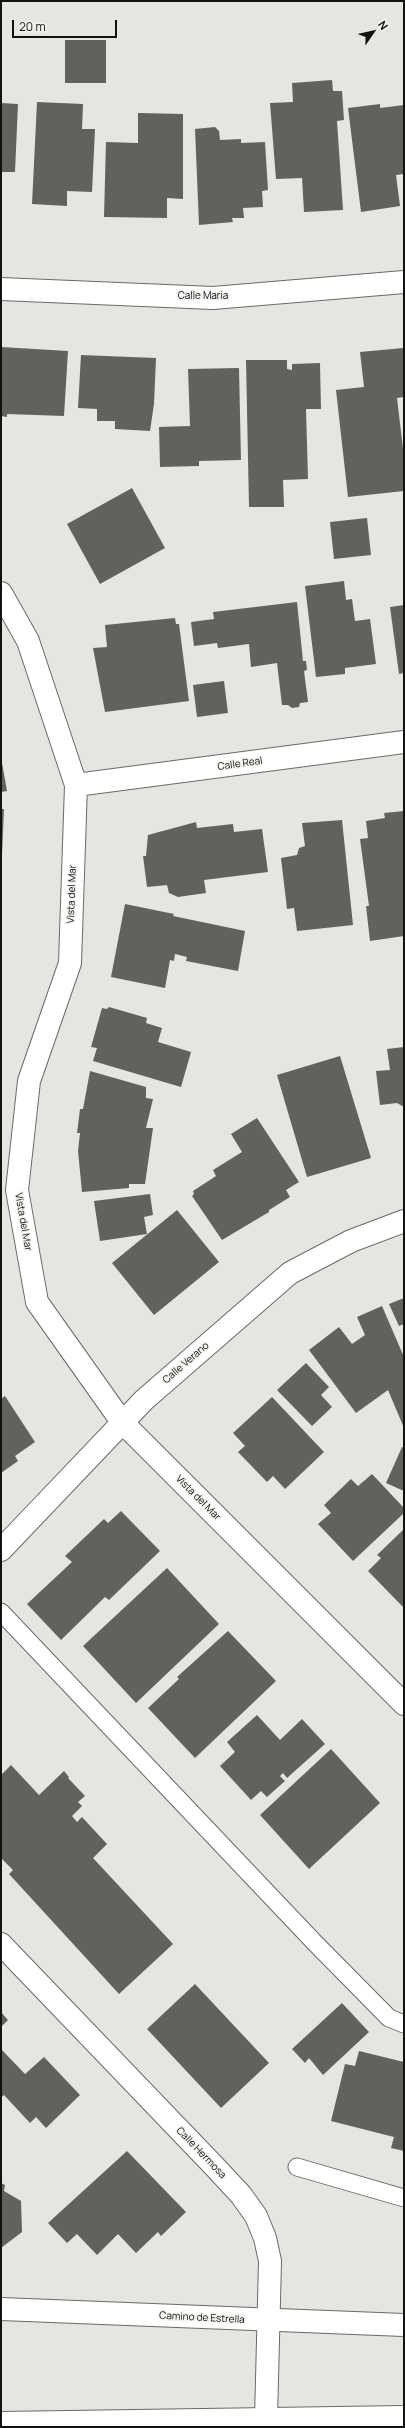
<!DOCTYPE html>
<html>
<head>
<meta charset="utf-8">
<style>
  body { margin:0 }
  #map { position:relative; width:405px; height:2428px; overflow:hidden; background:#e4e6e1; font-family:Manrope,sans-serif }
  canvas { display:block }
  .frame { position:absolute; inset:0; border:2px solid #111110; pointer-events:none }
  .north { position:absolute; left:353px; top:12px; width:40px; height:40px; -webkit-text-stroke:3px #f1f3ee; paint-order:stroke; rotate:56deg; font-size:11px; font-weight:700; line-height:16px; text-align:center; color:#111110 }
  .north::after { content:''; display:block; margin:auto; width:14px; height:18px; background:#111110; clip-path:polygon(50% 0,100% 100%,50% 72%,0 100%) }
  .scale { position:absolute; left:12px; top:20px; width:105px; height:18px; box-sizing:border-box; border:2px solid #111110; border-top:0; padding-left:5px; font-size:12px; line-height:14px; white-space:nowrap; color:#111110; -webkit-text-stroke:3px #f1f3ee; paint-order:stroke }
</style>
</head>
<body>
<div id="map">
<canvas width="405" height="2428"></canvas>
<div class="frame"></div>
<div class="north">N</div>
<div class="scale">20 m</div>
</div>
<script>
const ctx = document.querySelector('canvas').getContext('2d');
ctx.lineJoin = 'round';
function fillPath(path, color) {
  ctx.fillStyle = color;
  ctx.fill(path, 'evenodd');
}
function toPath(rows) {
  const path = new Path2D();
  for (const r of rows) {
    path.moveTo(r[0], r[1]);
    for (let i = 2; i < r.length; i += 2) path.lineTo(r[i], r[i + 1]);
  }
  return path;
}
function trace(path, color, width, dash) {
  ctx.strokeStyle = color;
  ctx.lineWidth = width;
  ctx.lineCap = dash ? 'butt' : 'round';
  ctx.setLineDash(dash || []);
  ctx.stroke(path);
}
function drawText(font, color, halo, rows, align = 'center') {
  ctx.font = font + ' Manrope,sans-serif';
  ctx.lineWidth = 3;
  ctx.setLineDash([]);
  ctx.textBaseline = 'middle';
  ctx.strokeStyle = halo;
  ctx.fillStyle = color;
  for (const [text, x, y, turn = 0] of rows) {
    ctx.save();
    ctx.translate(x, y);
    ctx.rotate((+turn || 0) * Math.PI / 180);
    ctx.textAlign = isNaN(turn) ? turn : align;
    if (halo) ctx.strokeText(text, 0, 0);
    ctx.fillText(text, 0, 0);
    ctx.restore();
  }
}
fillPath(toPath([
  [65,40,106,40,106,83,65,83],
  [332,80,333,91,342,91,344,120,337,121,343,210,304,212,302,178,276,179,270,103,293,102,292,83],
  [37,102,83,104,82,129,95,129,92,192,67,191,67,206,32,204],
  [1,103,18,104,15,172,1,172],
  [380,104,380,108,404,105,404,174,396,175,400,206,361,212,348,108],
  [138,113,183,114,183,199,167,198,167,218,104,217,106,142,138,143],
  [215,127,219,131,220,140,241,139,241,143,265,142,268,190,262,191,263,207,243,208,244,218,232,218,233,222,199,225,195,129],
  [1,347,68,351,64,416,7,414,7,417,1,416],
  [403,348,404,397,397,398,404,457,404,491,348,497,336,390,364,387,360,352],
  [81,355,156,358,154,404,150,431,115,429,115,421,97,421,97,409,78,408],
  [246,360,287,360,287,369,292,370,292,364,320,363,321,409,306,409,308,479,283,480,284,507,249,507],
  [239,368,241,460,199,461,199,466,160,467,159,427,190,426,188,369],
  [132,488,165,548,100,584,67,524],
  [367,518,371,555,334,559,330,522],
  [344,581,346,600,352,599,355,621,370,619,376,664,345,668,345,674,316,677,305,586],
  [297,602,303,661,306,661,307,670,304,671,308,702,300,703,299,707,292,708,288,705,282,705,277,663,251,667,249,644,218,648,217,643,194,646,191,622,214,619,213,612],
  [404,605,404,673,399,674,390,607],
  [175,618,176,624,179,624,189,701,105,712,93,648,107,647,105,625],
  [224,681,228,713,197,717,193,685],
  [1,757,7,791,1,792],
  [1,809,4,809,2,855,1,855],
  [404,811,404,936,370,941,366,906,369,906,360,839,368,838,366,821,385,818,384,813],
  [342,820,353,925,297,931,294,908,287,909,281,858,297,855,299,848,305,846,302,823],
  [196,822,197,828,233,824,234,832,262,829,268,872,204,880,206,893,178,897,169,893,167,885,147,887,143,856,146,856,148,835],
  [125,904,174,914,173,916,245,931,238,971,186,961,187,957,175,954,174,961,170,960,165,988,111,977],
  [109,1007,147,1018,146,1023,162,1028,158,1042,191,1052,181,1087,93,1061,97,1048,91,1047,102,1008,107,1009],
  [404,1047,404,1107,397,1103,380,1105,376,1071,390,1070,387,1049],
  [340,1056,371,1158,307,1177,277,1075],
  [90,1071,146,1087,146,1098,153,1099,146,1128,153,1128,145,1184,129,1184,129,1188,82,1192,78,1151,80,1133,77,1133,80,1109,83,1109],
  [257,1118,299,1182,286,1190,290,1197,269,1210,269,1212,222,1240,192,1196,194,1194,193,1191,216,1176,213,1170,242,1152,231,1134],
  [150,1194,153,1215,144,1217,147,1234,100,1241,94,1201],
  [177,1210,219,1262,154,1315,112,1263],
  [404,1298,404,1324,399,1326,389,1304],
  [382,1306,404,1357,404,1428,388,1390,356,1413,309,1350,339,1327,352,1344,365,1335,357,1317],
  [306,1363,329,1387,321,1395,332,1407,312,1426,277,1390],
  [5,1396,35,1442,15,1456,18,1461,1,1473,1,1399],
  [272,1397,324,1452,285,1489,273,1476,267,1482,238,1452,245,1446,233,1433],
  [402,1447,404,1448,404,1491,386,1483],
  [372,1474,404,1508,404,1513,353,1561,318,1524,331,1513,324,1505,351,1479,358,1486],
  [121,1511,160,1551,109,1600,105,1597,61,1640,27,1604,72,1562,65,1556,104,1519,108,1523],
  [404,1529,404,1608,368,1571,381,1558,377,1555],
  [167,1568,219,1624,136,1703,83,1646],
  [228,1631,276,1681,195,1758,148,1708,179,1679,177,1677],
  [257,1715,280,1740,302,1719,325,1744,287,1778,283,1773,280,1776,285,1781,267,1797,261,1791,251,1800,220,1766,235,1752,227,1742],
  [331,1749,380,1803,309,1869,260,1815],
  [11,1765,39,1795,64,1771,69,1777,68,1778,85,1796,78,1802,82,1806,72,1816,77,1822,82,1817,107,1844,93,1858,173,1944,119,1994,9,1874,13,1870,1,1858,1,1775],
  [195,1984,269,2063,221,2108,147,2029],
  [342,2003,369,2032,323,2075,309,2058,305,2063,292,2049],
  [1,2012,8,2020,1,2027],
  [1,2049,25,2074,44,2057,80,2095,46,2128,36,2117,30,2123,4,2095,1,2098],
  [359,2051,404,2062,404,2151,391,2148,394,2137,331,2121,345,2064,355,2066],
  [127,2151,186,2212,161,2236,158,2232,136,2253,118,2234,97,2255,77,2234,67,2243,48,2223],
  [1,2183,5,2185,4,2191,21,2201,22,2232,1,2248]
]), '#60625e');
const lane = toPath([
  [1,1612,315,1943,389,2018,404,2024],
  [297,2167,404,2198]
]);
const street = toPath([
  [1,289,213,298,404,282],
  [1,593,28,641,76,785,70,963,29,1081,17,1190,37,1302,122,1422,404,1704],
  [76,785,404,742],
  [1,1550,144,1400,290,1273,351,1241,404,1221],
  [1,1944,215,2167,241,2195,256,2216,265,2238,270,2261,266,2419]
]);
const secondary = toPath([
  [1,2309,404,2325],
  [1,2423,404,2417]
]);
trace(lane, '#696b67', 19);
trace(street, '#696b67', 24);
trace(secondary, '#696b67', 24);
trace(lane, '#fff', 17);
trace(street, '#fff', 22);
trace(secondary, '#fff', 22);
drawText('10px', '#111110', '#f1f3ee', [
  ["Calle Maria",203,296],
  ["Calle Real",240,764,-8],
  ["Vista del Mar",72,894,-88],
  ["Vista del Mar",23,1222,80],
  ["Calle Verano",186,1363,-41],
  ["Vista del Mar",198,1498,45],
  ["Calle Hermosa",201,2153,46],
  ["Camino de Estrella",202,2318,3]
]);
</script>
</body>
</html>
